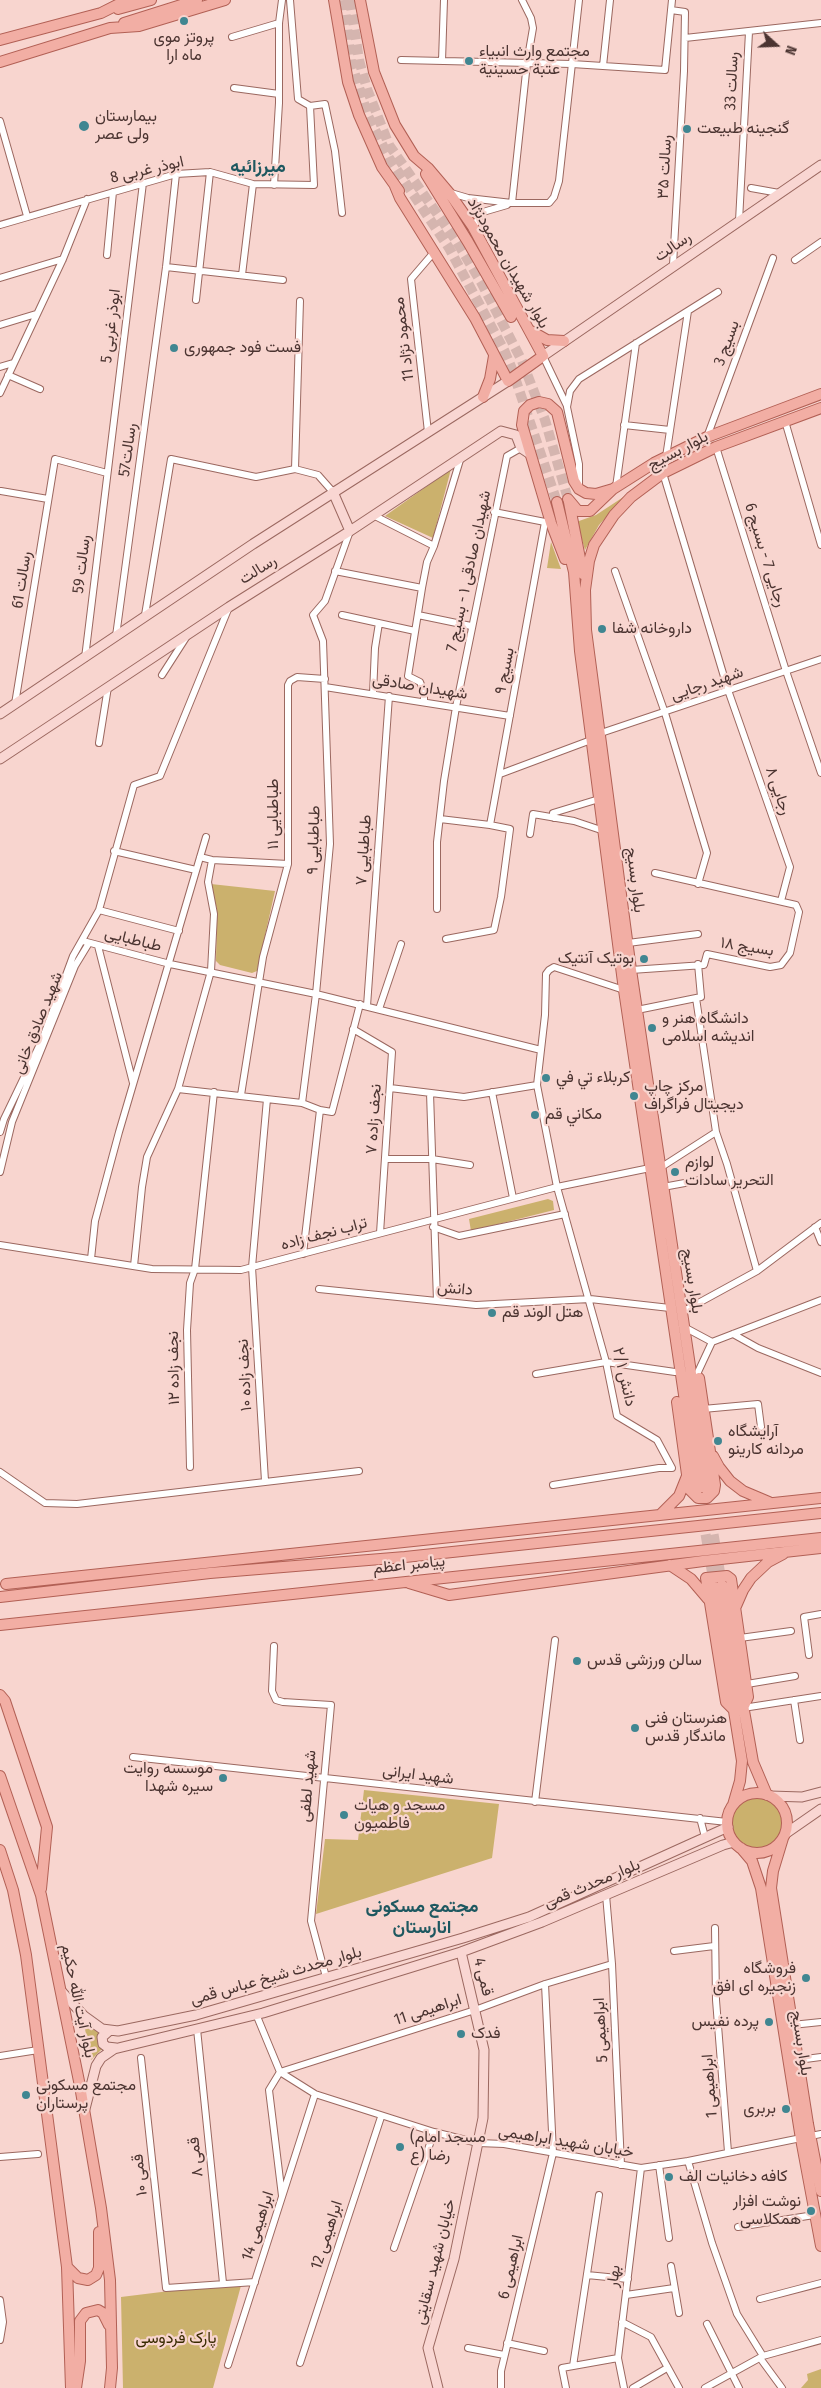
<!DOCTYPE html>
<html>
<head>
<meta charset="utf-8">
<style>
  body { margin:0 }
  #map { position:relative; width:821px; height:2388px; overflow:hidden; background:#f8d5cf; font-family:"Fira Sans Condensed",sans-serif }
  canvas { display:block }
  .north { position:absolute; left:751px; top:20px; width:50px; height:50px; -webkit-text-stroke:4px #f8d5cf; paint-order:stroke; rotate:110deg; font-size:14px; font-weight:700; line-height:20px; text-align:center; color:#4b3431 }
  .north::after { content:''; display:block; margin:auto; width:18px; height:22px; background:#4b3431; clip-path:polygon(50% 0,100% 100%,50% 72%,0 100%) }
</style>
</head>
<body>
<div id="map">
<canvas width="821" height="2388"></canvas>
<div class="north">N</div>
</div>
<script>
const ctx = document.querySelector('canvas').getContext('2d');
ctx.lineJoin = 'round';
function fillPath(path, color) {
  ctx.fillStyle = color;
  ctx.fill(path, 'evenodd');
}
function toPath(rows) {
  const path = new Path2D();
  for (const r of rows) {
    if (r.length === 3) {
      path.moveTo(r[0] + r[2], r[1]);
      path.arc(r[0], r[1], r[2], 0, 2 * Math.PI);
      continue;
    }
    path.moveTo(r[0], r[1]);
    for (let i = 2; i < r.length; i += 2) path.lineTo(r[i], r[i + 1]);
  }
  return path;
}
function trace(path, color, width, dash) {
  ctx.strokeStyle = color;
  ctx.lineWidth = width;
  ctx.lineCap = dash ? 'butt' : 'round';
  ctx.setLineDash(dash || []);
  ctx.stroke(path);
}
function drawText(font, color, halo, rows, align = 'center') {
  ctx.font = font + ' "Fira Sans Condensed",Vazirmatn,sans-serif';
  ctx.lineWidth = 4.5;
  ctx.setLineDash([]);
  ctx.textBaseline = 'middle';
  ctx.strokeStyle = halo;
  ctx.fillStyle = color;
  for (const [text, x, y, turn = 0] of rows) {
    ctx.save();
    ctx.translate(x, y);
    ctx.rotate((+turn || 0) * Math.PI / 180);
    ctx.textAlign = isNaN(turn) ? turn : align;
    if (halo) ctx.strokeText(text, 0, 0);
    ctx.fillText(text, 0, 0);
    ctx.restore();
  }
}
fillPath(toPath([
  [451,469,433,538,385,516],
  [628,494,599,525,585,550,578,526,579,521,596,515],
  [551,542,561,569,547,568],
  [211,884,275,891,257,971,252,973,220,965,216,961,217,910],
  [548,1199,553,1201,554,1210,471,1231,469,1219],
  [364,1790,499,1804,492,1858,316,1914,325,1839,358,1840],
  [757,1823,25],
  [84,2024,98,2032,98,2042,102,2049,91,2060],
  [242,2282,213,2388,123,2388,121,2297],
  [821,2369,821,2388,801,2388,808,2380,807,2374]
]), '#cbb16d');
trace(toPath([
  [344,0,351,62,368,116,389,158,449,248,504,350,512,369,557,502],
  [350,0,359,60,367,89,389,145,457,242,481,282,522,361,545,420,568,499],
  [698,1490,714,1584],
  [706,1490,722,1584]
]), '#d5b5af', 10, [10, 5]);
const minor = toPath([
  [671,10,685,12,684,71,673,265],
  [232,37,279,23],
  [685,38,821,23],
  [401,60,572,64,665,70,672,0],
  [442,61,444,0],
  [603,66,610,0],
  [234,88,279,94],
  [310,106,325,104,335,151,342,213],
  [0,121,27,216],
  [274,185,279,103,279,23,282,0],
  [751,188,779,193],
  [451,193,468,198,512,203,549,203,554,197,559,181,579,0],
  [512,203,527,63,533,28,531,18,522,0],
  [739,221,749,32],
  [0,225,176,174,210,172,253,184,314,185,310,106,298,99,290,0],
  [473,227,483,212,507,205],
  [107,255,113,192],
  [795,260,821,242],
  [166,267,283,280],
  [242,275,253,184],
  [0,278,63,259],
  [196,300,210,172],
  [0,325,36,314],
  [543,356,567,406],
  [0,367,13,363],
  [8,375,40,389],
  [0,393,63,259,87,199],
  [785,421,821,545],
  [624,425,670,430],
  [428,432,411,279,435,251],
  [707,437,773,258],
  [716,447,786,671,821,773],
  [666,457,688,311],
  [295,469,300,301],
  [663,473,728,690,790,867,781,901],
  [616,487,636,343],
  [579,489,579,464,567,407,570,391,579,379,718,292],
  [1,491,48,499],
  [373,515,434,546,460,460],
  [335,571,422,588],
  [615,571,665,713,707,853,698,884],
  [145,615,171,459,256,477,295,469,318,475,333,492],
  [342,615,415,631],
  [418,615,471,626],
  [116,636,166,267,176,174],
  [85,658,143,183],
  [162,675,187,636],
  [325,687,510,716],
  [373,694,375,648,379,623],
  [424,701,424,692,420,682,408,676,422,588,427,562,434,546],
  [15,704,55,459,107,473],
  [601,733,821,659],
  [99,743,108,687],
  [500,774,591,740],
  [554,818,553,813,599,799],
  [440,819,490,825,510,829,501,897,494,930,446,939],
  [490,825,545,522,494,512],
  [530,834,533,814,574,821,604,831],
  [114,851,196,870],
  [200,857,212,860,288,864],
  [437,909,437,842,444,781,456,707,507,456,521,448],
  [99,910,179,931],
  [83,941,170,964,316,994,541,1050],
  [628,943,698,934],
  [98,946,133,1083],
  [631,970,704,965,707,954,770,967,781,965,790,953,799,912,796,905,655,873],
  [696,998,716,1132,727,1164,757,1271],
  [367,1006,389,696],
  [379,1009,401,944],
  [637,1010,701,997,698,964],
  [353,1029,392,1052,380,1233],
  [390,1088,464,1097,537,1085],
  [178,1089,302,1103,320,1110,332,1112,360,1004],
  [492,1092,513,1198],
  [430,1093,437,1301],
  [241,1095,263,957,288,864,288,685,290,681,297,677,325,679],
  [302,1103,316,994,330,844,323,641,313,615,325,601,350,531],
  [0,1132,4,1119,42,1040,73,956,99,910,134,785,160,776,229,607],
  [385,1159,432,1159,470,1165],
  [660,1168,716,1132],
  [0,1172,12,1122,75,966,89,943],
  [663,1187,701,1180],
  [433,1227,459,1236,565,1214],
  [815,1227,821,1242],
  [0,1245,152,1269,241,1270,557,1187,650,1168],
  [303,1254,320,1110],
  [91,1259,95,1221,119,1132,206,837],
  [134,1266,142,1187,147,1157,178,1089,211,971,214,914,208,882,212,860],
  [319,1289,476,1305,590,1299,670,1308],
  [682,1312,757,1271,821,1223],
  [684,1327,712,1342],
  [733,1334,758,1348,821,1373],
  [712,1342,821,1300],
  [698,1372,712,1342],
  [536,1374,606,1362,675,1372],
  [703,1409,758,1404,761,1427],
  [190,1467,187,1330,190,1283,195,1269,214,1092],
  [0,1472,45,1503,77,1504,359,1471],
  [265,1481,252,1267,267,1099],
  [553,1485,659,1468,672,1468,657,1440,617,1416,606,1362,557,1187,537,1085,545,1015,546,974,549,970,554,967,624,990],
  [740,1638,791,1631],
  [274,1646,272,1691,276,1700,283,1702,331,1705,311,1921,326,1977],
  [809,1655,804,1617,821,1614],
  [747,1684,795,1676],
  [794,1700,800,1740],
  [743,1708,821,1696],
  [133,1757,727,1822],
  [535,1802,555,1640],
  [700,1818,705,1837],
  [606,1895,612,1964,621,2165],
  [715,1928,716,2000,728,2152],
  [674,1951,714,1946],
  [256,2014,280,2072,315,2094,434,2132,478,2143,504,2144,641,2168,688,2161,821,2134],
  [792,2025,821,2022],
  [197,2029,223,2283],
  [0,2056,38,2050],
  [141,2058,166,2288,255,2282],
  [798,2060,821,2057],
  [0,2157,38,2154],
  [688,2161,712,2243,737,2314,763,2356],
  [659,2165,669,2238],
  [282,2196,269,2090,280,2072,475,2010,545,1984,612,1964],
  [738,2227,814,2215],
  [394,2248,434,2132],
  [671,2266,679,2313],
  [587,2275,628,2279],
  [626,2295,674,2288],
  [760,2299,821,2283],
  [0,2300,3,2322,0,2340],
  [622,2322,651,2337,679,2388],
  [707,2324,739,2388],
  [507,2343,544,2351],
  [468,2348,504,2355],
  [760,2358,782,2388],
  [300,2363,381,2117],
  [228,2365,315,2094],
  [573,2366,599,2195],
  [501,2388,501,2371,553,2153,545,1984],
  [566,2388,562,2368,618,2358],
  [624,2388,618,2358,641,2168],
  [633,2388,667,2368],
  [705,2388,763,2356,821,2340]
]);
const secondary = toPath([
  [543,356,821,165],
  [333,492,350,531],
  [0,714,253,544,508,381],
  [0,759,229,607,350,531,501,431,516,435,521,448,530,454],
  [770,1796,802,1797,821,1792],
  [785,1834,821,1809],
  [62,1992,84,2016,102,2029,118,2031,196,2015,463,1938,529,1917,728,1827],
  [110,2030,102,2037,103,2044,107,2047,116,2048],
  [85,2109,96,2066,101,2058,114,2049,263,2013,461,1952,542,1922,723,1845,734,1842],
  [438,2388,428,2348,454,2259,483,2118,484,2050,461,1952]
]);
const primary = toPath([
  [334,0,348,82,359,115,382,167,399,191],
  [360,0,374,72,395,125,414,156,428,168,450,194,473,227,543,356,508,381,475,318,400,198,395,186],
  [118,9,151,0],
  [124,23,197,0],
  [0,40,101,13,127,0],
  [0,62,110,28,139,26,225,0],
  [426,174,468,242,511,317],
  [531,331,547,340,564,341],
  [483,397,490,379,494,356],
  [568,499,578,511,590,511,613,489,654,463,707,437,821,394],
  [557,502,574,572,580,651,624,990,698,1489],
  [569,502,583,574],
  [565,559,551,523,522,425,524,411,530,405,539,402,548,404,557,412,574,481,579,489,586,493,596,494,613,489],
  [677,1402,689,1489,698,1498,707,1498,714,1491,715,1485,699,1378],
  [713,1456,719,1467,730,1481,743,1491,769,1502],
  [706,1489,690,1366,631,970,586,630,585,590,589,561,594,545,614,515,631,497,663,473,716,447,821,408],
  [660,1515,679,1496,687,1476],
  [670,1565,691,1579,708,1599],
  [409,1583,449,1595,703,1561,821,1548],
  [6,1584,821,1498],
  [722,1585,753,1762,767,1795],
  [714,1586,742,1761,740,1781,733,1805],
  [0,1597,210,1573,405,1557,821,1513],
  [736,1606,743,1590,751,1578,768,1562,783,1554],
  [0,1625,821,1538],
  [0,1695,5,1701,47,1827,41,1889],
  [734,1710,726,1702,725,1696,706,1578,727,1576,731,1579,748,1697,743,1708],
  [0,1776,41,1895,80,2086,101,2208,110,2280,112,2368,110,2388],
  [757,1823,30],
  [783,1838,773,1871,771,1888,808,2124,821,2191],
  [741,1848,752,1861,761,1888,801,2139,821,2246],
  [0,1850,13,1890,26,1955,51,2144,67,2267,71,2388],
  [67,2267,78,2278,88,2280,96,2275,99,2268,99,2232],
  [76,2388,80,2361,80,2321,86,2313,98,2310,103,2313,109,2325]
]);
trace(minor, '#9b6860', 8);
trace(secondary, '#9b6860', 11);
trace(primary, '#b26055', 12);
trace(minor, '#fff', 6);
trace(secondary, '#f9d6d2', 9);
trace(primary, '#f2aea4', 10);
for (const [x, y, r, color] of [
  [184,21,5,"#408691"],
  [469,61,5,"#408691"],
  [84,126,6,"#408691"],
  [687,129,5,"#408691"],
  [174,348,5,"#408691"],
  [602,629,5,"#408691"],
  [644,959,5,"#408691"],
  [652,1028,5,"#408691"],
  [546,1078,5,"#408691"],
  [634,1096,5,"#408691"],
  [535,1115,5,"#408691"],
  [675,1172,5,"#408691"],
  [492,1313,5,"#408691"],
  [718,1441,5,"#408691"],
  [577,1661,5,"#408691"],
  [635,1728,5,"#408691"],
  [223,1778,5,"#408691"],
  [344,1815,5,"#408691"],
  [806,1978,5,"#408691"],
  [769,2022,5,"#408691"],
  [461,2034,5,"#408691"],
  [26,2095,5,"#408691"],
  [786,2109,5,"#408691"],
  [400,2147,5,"#408691"],
  [669,2177,5,"#408691"],
  [811,2211,5,"#408691"]
]) {
  const dot = new Path2D();
  dot.arc(x, y, r, 0, 2 * Math.PI);
  ctx.fillStyle = color;
  ctx.fill(dot);
  trace(dot, '#f8d5cf', 2);
}
drawText('16px', '#4b3431', '#f8d5cf', [
  ["پروتز موی",184,38,"center"],
  ["ماه ارا",184,56,"center"],
  ["مجتمع وارث انبياء",479,52],
  ["عتبة حسينية",479,70],
  ["بیمارستان",95,117],
  ["ولی عصر",95,135],
  ["گنجینه طبیعت",697,129],
  ["فست فود جمهوری",184,348],
  ["داروخانه شفا",612,629],
  ["بوتیک آنتیک",634,959,"right"],
  ["دانشگاه هنر و",662,1019],
  ["اندیشه اسلامی",662,1037],
  ["كربلاء تي في",556,1078],
  ["مرکز چاپ",644,1087],
  ["دیجیتال فراگراف",644,1105],
  ["مكاني قم",545,1115],
  ["لوازم",685,1163],
  ["التحریر سادات",685,1181],
  ["هتل الوند قم",502,1313],
  ["آرایشگاه",728,1432],
  ["مردانه کارینو",728,1450],
  ["سالن ورزشی قدس",587,1661],
  ["هنرستان فنی",645,1719],
  ["ماندگار قدس",645,1737],
  ["موسسه روایت",213,1769,"right"],
  ["سیره شهدا",213,1787,"right"],
  ["مسجد و هیات",354,1806],
  ["فاطمیون",354,1824],
  ["فروشگاه",796,1969,"right"],
  ["زنجیره ای افق",796,1987,"right"],
  ["پرده نفیس",759,2022,"right"],
  ["فدک",471,2034],
  ["مجتمع مسکونی",36,2086],
  ["پرستاران",36,2104],
  ["بربری",776,2109,"right"],
  ["(مسجد امام",410,2138],
  ["رضا (ع",410,2156],
  ["کافه دخانیات الف",679,2177],
  ["نوشت افزار",801,2202,"right"],
  ["همکلاسی",801,2220,"right"]
], 'left');
drawText('16px', '#4b3431', '#f8d5cf', [
  ["رسالت 33",732,81,-87],
  ["رسالت ۳۵",665,167,-87],
  ["ابوذر غربی 8",147,170,-13],
  ["رسالت",673,247,-34],
  ["بلوار شهیدان محمودنژاد",508,263,60],
  ["ابوذر غربی 5",111,326,-83],
  ["محمود نژاد 11",404,339,-97],
  ["بسیج 3",727,343,-70],
  ["رسالت57",128,450,-82],
  ["بلوار بسیج",678,451,-28],
  ["رجایی 7 - بسیج 6",765,555,73],
  ["رسالت 59",82,564,-83],
  ["رسالت",258,570,-32],
  ["شهیدان صادقی ۱ - بسیج 7",469,571,-78],
  ["رسالت 61",22,580,-81],
  ["بسیج ۹",505,671,-79],
  ["شهید رجایی",707,684,-19],
  ["شهیدان صادقی",420,687,9],
  ["رجایی ۸",778,791,71],
  ["طباطبایی ۱۱",274,814,-90],
  ["طباطبایی ۹",314,840,-88],
  ["طباطبایی ۷",364,850,-86],
  ["بلوار بسیج",635,880,83],
  ["طباطبایی",133,940,14],
  ["بسیج ۱۸",747,947,9],
  ["شهید صادق خانی",38,1023,-68],
  ["نجف زاده ۷",374,1119,-86],
  ["تراب نجف زاده",324,1234,-15],
  ["بلوار بسیج",692,1281,81],
  ["دانش",455,1289,5],
  ["نجف زاده ۱۲",174,1368,-91],
  ["نجف زاده ۱۰",245,1375,-93],
  ["دانش ۲/۱",624,1377,77],
  ["پیامبر اعظم",409,1565,-6],
  ["شهید ایرانی",418,1775,7],
  ["شهید لطفی",308,1786,-85],
  ["بلوار محدث قمی",592,1884,-23],
  ["بلوار محدث شیخ عباس قمی",276,1976,-16],
  ["قمی 4",483,1977,76],
  ["بلوار آیت الله حکیم",78,2001,78],
  ["ابراهیمی 11",428,2010,-18],
  ["ابراهیمی 5",601,2030,-93],
  ["بلوار بسیج",801,2043,81],
  ["ابراهیمی 1",710,2086,-94],
  ["خیابان شهید ابراهیمی",566,2142,9],
  ["قمی ۸",196,2157,-96],
  ["قمی ۱۰",140,2175,-96],
  ["ابراهیمی 14",258,2226,-72],
  ["ابراهیمی 12",327,2235,-72],
  ["خیابان شهید سقایتی",435,2262,-76],
  ["ابراهیمی 6",511,2267,-77],
  ["بهار",614,2276,-83]
]);
drawText('16px', '#382a00', '#f8d5cf', [
  ["پارک فردوسی",176,2339]
]);
drawText('bold 18px', '#1e5860', '#f8d5cf', [
  ["میرزائیه",258,167],
  ["مجتمع مسکونی",422,1907],
  ["انارستان",422,1928]
]);
</script>
</body>
</html>
